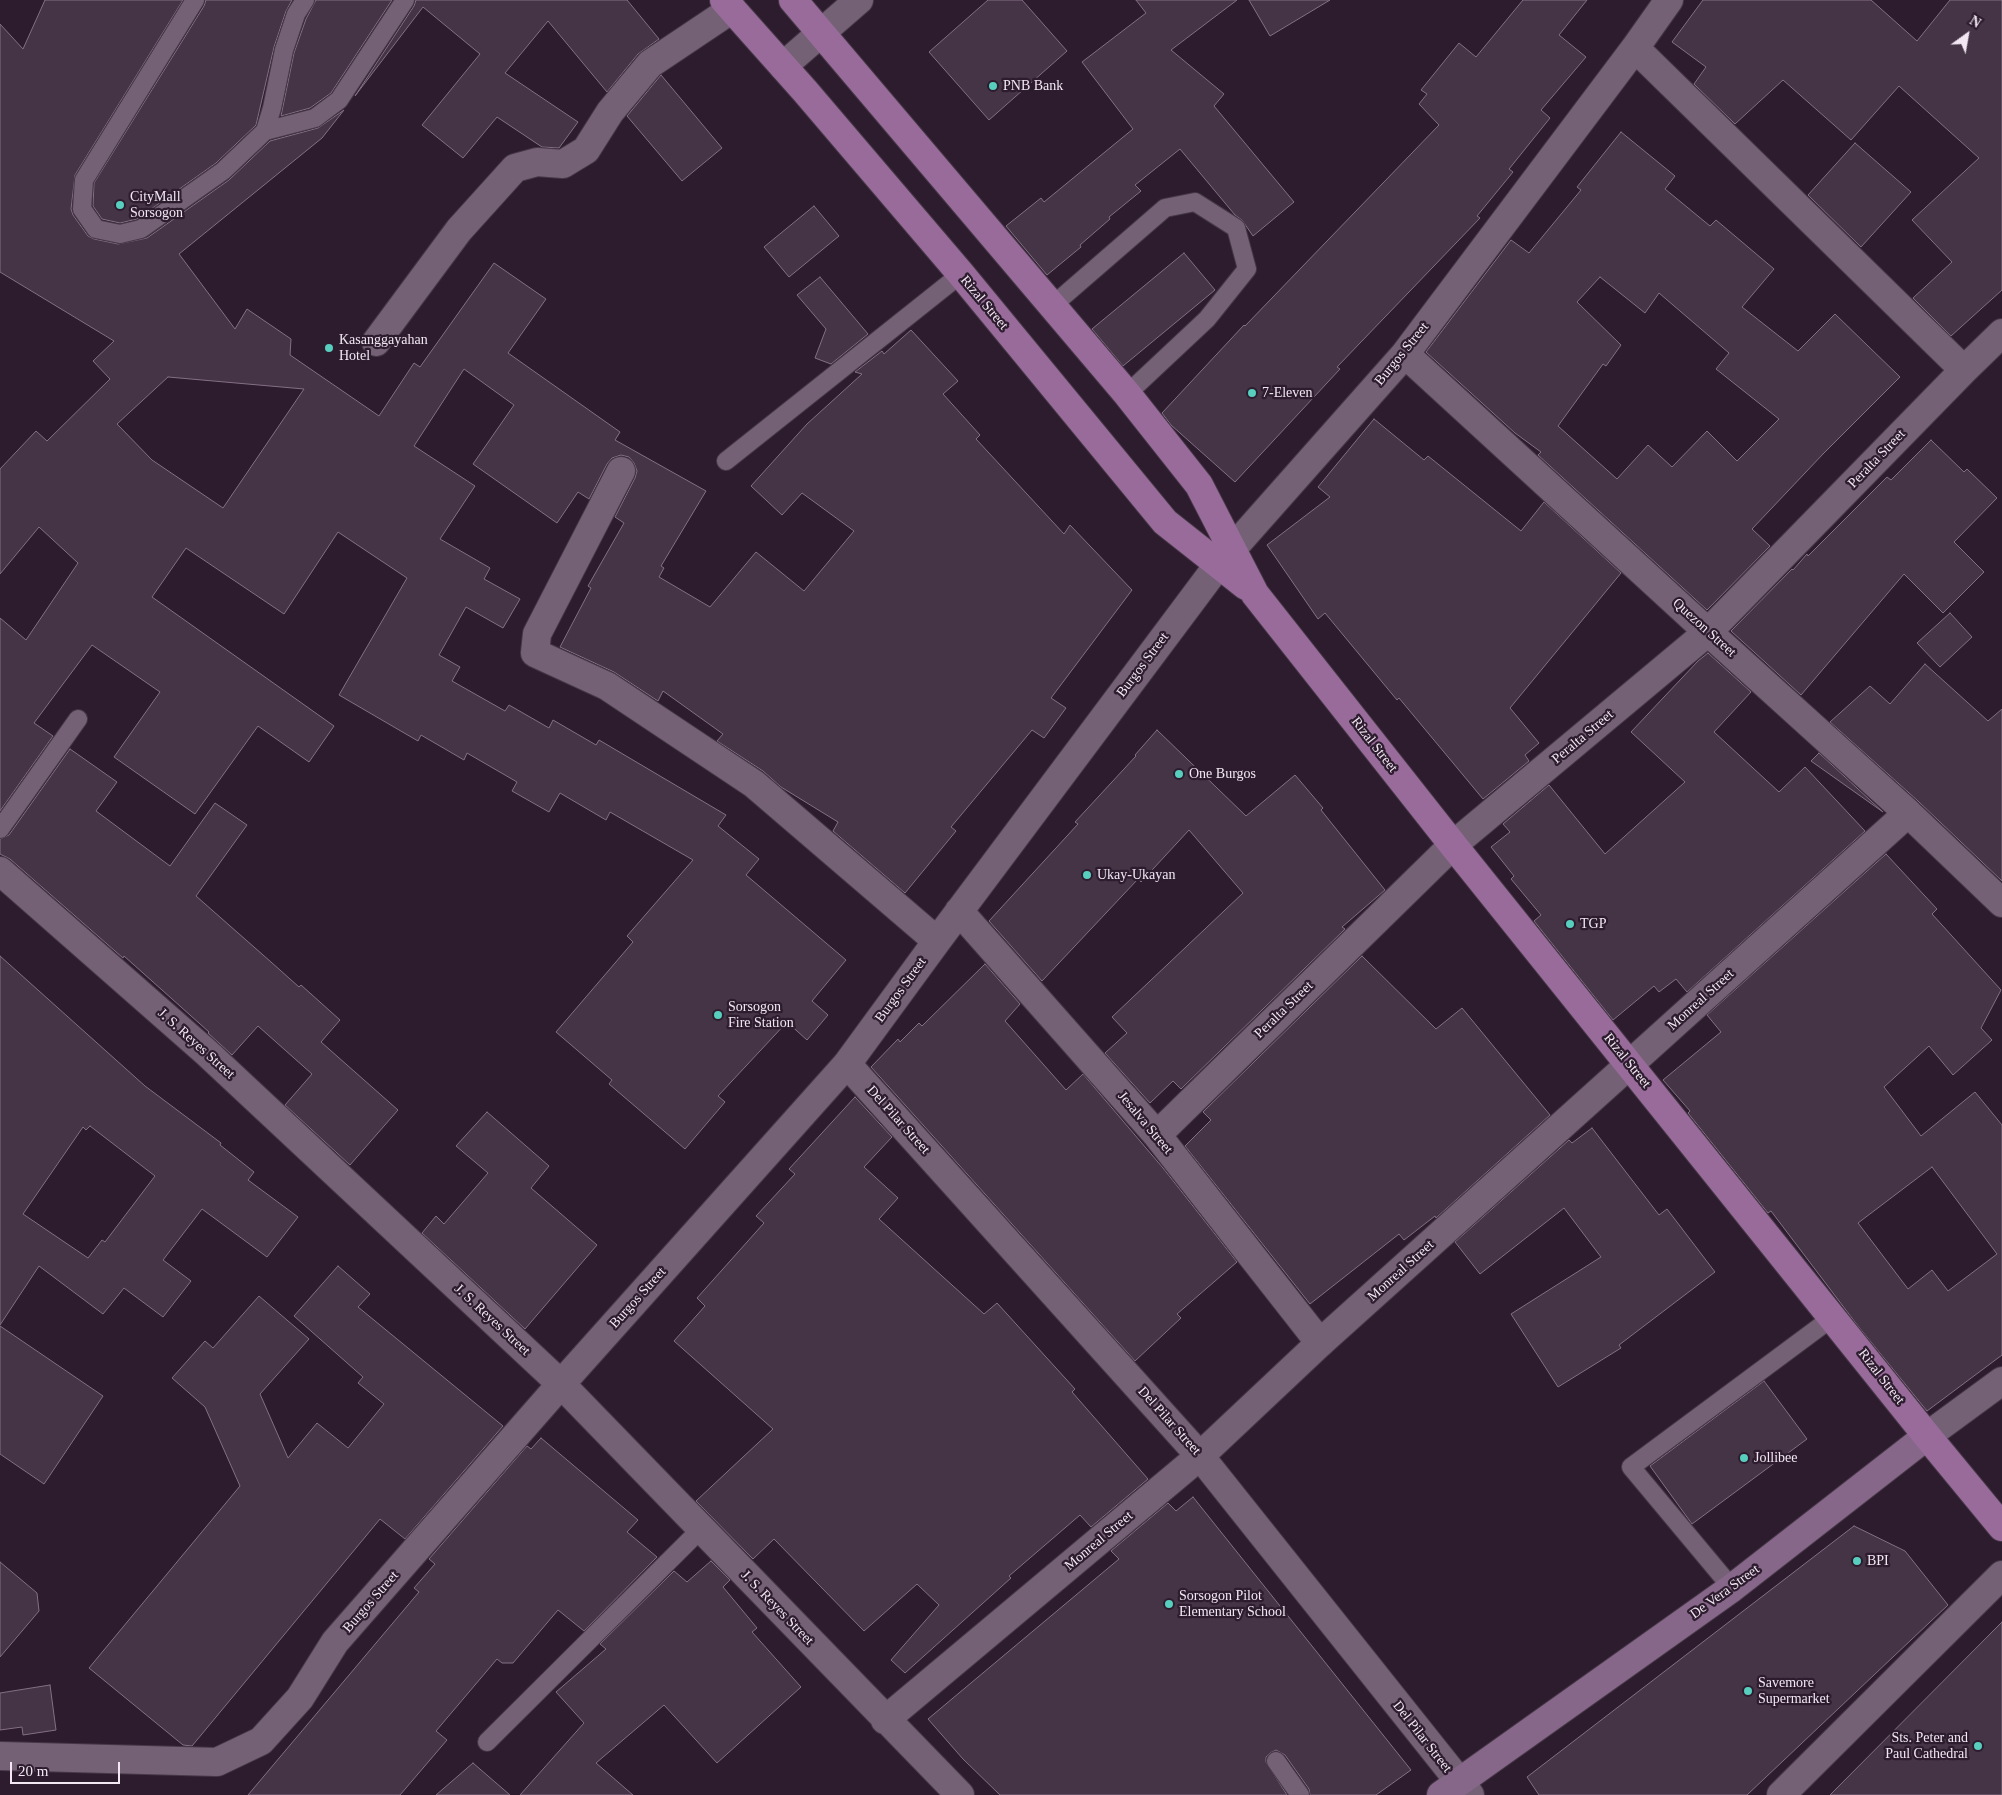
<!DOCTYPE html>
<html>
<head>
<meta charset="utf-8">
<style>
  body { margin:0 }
  #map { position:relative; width:2002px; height:1795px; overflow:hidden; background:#2d1c2e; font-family:Georgia,serif }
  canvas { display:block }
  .north { position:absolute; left:1942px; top:10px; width:50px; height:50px; -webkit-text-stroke:4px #2d1c2e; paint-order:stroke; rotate:32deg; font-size:14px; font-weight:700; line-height:20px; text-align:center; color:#f2e7f3 }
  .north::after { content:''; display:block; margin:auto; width:18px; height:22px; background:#f2e7f3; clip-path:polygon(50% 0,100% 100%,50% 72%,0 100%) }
  .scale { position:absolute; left:10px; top:1762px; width:110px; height:22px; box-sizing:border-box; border:2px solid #f2e7f3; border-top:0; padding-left:6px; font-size:15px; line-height:18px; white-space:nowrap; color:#f2e7f3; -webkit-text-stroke:4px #2d1c2e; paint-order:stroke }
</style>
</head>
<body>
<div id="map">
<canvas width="2002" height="1795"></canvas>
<div class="north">N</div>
<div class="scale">20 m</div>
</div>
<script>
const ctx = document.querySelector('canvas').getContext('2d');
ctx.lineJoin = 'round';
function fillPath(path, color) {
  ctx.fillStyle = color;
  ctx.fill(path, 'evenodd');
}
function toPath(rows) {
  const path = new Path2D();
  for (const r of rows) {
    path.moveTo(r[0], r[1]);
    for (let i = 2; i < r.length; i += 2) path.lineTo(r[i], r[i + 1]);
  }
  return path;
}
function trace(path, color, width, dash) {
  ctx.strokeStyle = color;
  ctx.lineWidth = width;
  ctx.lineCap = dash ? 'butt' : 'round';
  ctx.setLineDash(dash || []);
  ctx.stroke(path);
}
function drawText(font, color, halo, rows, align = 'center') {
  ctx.font = font + ' Georgia,serif';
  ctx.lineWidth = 4.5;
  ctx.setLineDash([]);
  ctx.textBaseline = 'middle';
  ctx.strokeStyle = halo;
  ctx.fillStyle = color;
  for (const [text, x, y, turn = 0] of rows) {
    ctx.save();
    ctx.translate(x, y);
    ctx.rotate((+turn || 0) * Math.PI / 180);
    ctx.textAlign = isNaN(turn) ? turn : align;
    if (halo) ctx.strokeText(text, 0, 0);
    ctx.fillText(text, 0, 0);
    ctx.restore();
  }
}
const building = toPath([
  [45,0,183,0,75,175,71,209,73,215,88,236,94,239,118,244,147,238,229,180,270,141,318,128,344,110,322,138,179,254,235,329,247,309,291,339,290,355,379,416,414,363,420,367,494,263,546,299,508,353,620,432,615,440,706,491,661,566,664,568,659,577,710,607,756,552,804,591,854,531,802,493,782,515,751,486,807,424,862,374,855,372,882,351,884,354,911,330,958,381,943,394,980,435,976,439,1064,534,1070,525,1132,590,1051,698,1066,708,1044,738,1032,730,951,827,956,831,905,893,833,831,838,822,781,787,763,771,717,741,723,734,663,691,658,701,614,672,560,647,591,588,588,586,624,523,615,517,635,478,637,471,634,463,629,457,621,455,612,458,607,464,589,499,578,492,557,523,473,464,514,405,464,369,414,446,475,486,440,539,490,568,484,579,520,599,503,628,466,607,439,655,460,667,452,681,505,711,509,705,549,728,553,720,596,745,599,740,726,815,718,826,759,859,746,875,846,960,812,1001,828,1015,807,1040,787,1022,718,1096,725,1102,685,1149,609,1084,612,1080,556,1032,633,942,627,936,693,860,610,812,606,820,560,793,549,812,512,791,517,782,467,753,464,760,421,735,418,741,339,695,407,578,338,532,284,614,186,548,152,597,334,726,309,762,258,726,195,814,114,757,160,692,92,645,34,723,53,736,0,811,0,618,26,640,78,563,39,527,0,574,0,469,36,431,47,441,110,379,93,361,114,341,0,272,0,24,23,49,45,0],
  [168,377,304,389,223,508,152,460,117,424,168,377],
  [206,0,292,0,286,11,274,47,256,125,216,163,137,219,120,223,102,219,93,206,94,183,204,6,206,0],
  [316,0,392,0,331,93,310,108,281,116,294,53,306,19,316,0],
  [416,0,627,0,659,39,638,54,607,92,548,21,505,73,578,122,559,148,542,147,497,117,463,158,422,125,480,54,423,7,355,96,414,6,416,0],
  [988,0,1022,0,1067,51,989,120,929,52,988,0],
  [1136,0,1237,0,1171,50,1224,94,1214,106,1294,202,1253,236,1242,220,1235,215,1180,149,1135,185,1141,191,1109,217,1110,219,1080,245,1081,247,1047,275,1006,226,1041,198,1044,202,1133,129,1082,62,1146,13,1136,0],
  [1249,0,1330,0,1270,36,1249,0],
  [1523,0,1587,0,1559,35,1586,57,1541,110,1550,118,1509,169,1513,172,1477,216,1480,218,1337,367,1340,369,1235,482,1171,425,1162,413,1244,325,1245,326,1439,125,1419,104,1427,94,1421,90,1459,43,1476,57,1523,0],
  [1703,0,1871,0,1917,41,1950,0,2002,0,2002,290,1951,336,1913,298,1952,262,1912,220,1979,158,1899,86,1851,140,1783,80,1735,124,1694,84,1706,67,1672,42,1703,0],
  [661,75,722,148,682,181,627,116,661,75],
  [1621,132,1675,176,1665,189,1710,226,1716,220,1774,269,1742,307,1798,351,1835,314,1900,377,1823,454,1752,529,1770,546,1707,610,1538,455,1541,452,1515,433,1426,352,1511,240,1529,253,1581,190,1577,187,1621,132],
  [1600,277,1645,313,1659,293,1729,353,1716,369,1779,419,1737,461,1707,431,1672,467,1648,445,1617,479,1558,426,1603,364,1606,366,1621,345,1577,302,1600,277],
  [1855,143,1911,192,1861,247,1808,195,1855,143],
  [814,206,839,236,789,277,764,247,814,206],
  [1184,253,1215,290,1123,366,1092,329,1184,253],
  [820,277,868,334,831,364,815,358,826,329,797,295,820,277],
  [1374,419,1424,460,1428,456,1521,531,1544,502,1621,573,1510,708,1539,743,1525,755,1529,761,1483,799,1399,698,1397,700,1325,613,1318,619,1267,545,1330,497,1318,487,1374,419],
  [1931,440,1964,472,1967,469,1997,498,1954,542,1984,572,1943,613,1904,574,1801,695,1731,631,1792,569,1793,570,1807,554,1808,556,1887,477,1891,480,1931,440],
  [1950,613,1972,637,1940,667,1917,643,1950,613],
  [1708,653,1751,692,1714,732,1779,792,1805,767,1865,831,1687,992,1676,979,1659,992,1654,986,1613,1020,1534,921,1541,915,1511,879,1514,876,1491,847,1510,832,1503,824,1549,785,1605,854,1685,782,1631,732,1698,661,1708,653],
  [1925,664,1988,721,2002,709,2002,881,1918,801,1830,722,1870,686,1890,704,1925,664],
  [1157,730,1246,816,1295,775,1323,808,1321,810,1385,890,1342,927,1345,929,1181,1089,1173,1081,1150,1103,1105,1053,1127,1033,1112,1017,1243,893,1189,830,1141,882,1138,879,1042,981,989,921,1078,824,1075,822,1136,756,1135,755,1157,730],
  [70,749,117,782,96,811,170,866,215,803,247,825,196,896,271,962,299,987,301,985,340,1020,321,1042,398,1110,350,1165,285,1105,312,1074,258,1026,232,1055,208,1033,209,1032,124,956,123,958,10,859,0,854,0,839,9,835,70,749],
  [1819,753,1883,812,1811,761,1819,753],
  [1886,854,1937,909,1932,914,2001,990,1981,1028,1992,1040,1953,1075,1929,1046,1884,1087,1921,1136,1975,1092,2002,1125,2002,1355,1927,1411,1858,1326,1771,1211,1768,1213,1688,1113,1690,1111,1663,1080,1721,1032,1707,1015,1886,854],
  [1932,1167,1997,1254,1948,1291,1932,1270,1908,1289,1858,1223,1932,1167],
  [0,956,145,1086,221,1143,220,1145,254,1172,248,1180,298,1217,267,1257,202,1209,163,1260,191,1281,163,1317,124,1288,103,1314,39,1266,0,1325,0,956],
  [90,1126,155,1176,105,1242,102,1240,88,1258,23,1214,83,1127,86,1130,90,1126],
  [1362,956,1436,1029,1462,1008,1550,1115,1436,1218,1435,1216,1404,1240,1399,1234,1310,1304,1185,1146,1211,1120,1203,1112,1362,956],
  [985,964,1020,1004,1005,1021,1066,1090,1083,1074,1163,1168,1237,1262,1177,1314,1181,1318,1135,1361,871,1067,898,1039,900,1042,919,1023,922,1026,985,964],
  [855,1097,892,1137,864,1167,898,1198,879,1219,984,1314,997,1303,1075,1389,1072,1392,1148,1479,1091,1527,1080,1515,1009,1576,1011,1578,905,1673,891,1660,939,1605,917,1584,864,1631,774,1539,753,1559,696,1501,773,1429,674,1341,705,1306,697,1298,764,1223,756,1216,795,1174,789,1169,855,1097],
  [487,1112,549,1166,531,1188,597,1245,525,1329,422,1233,436,1216,444,1224,488,1173,456,1146,487,1112],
  [1592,1128,1659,1215,1667,1209,1715,1272,1619,1345,1621,1348,1558,1387,1511,1314,1601,1257,1564,1208,1480,1274,1455,1242,1569,1140,1572,1143,1592,1128],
  [338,1266,370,1294,358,1307,503,1426,405,1539,380,1519,192,1746,183,1745,89,1668,240,1486,205,1407,172,1378,205,1341,213,1348,259,1296,309,1339,260,1394,288,1458,317,1423,348,1448,384,1404,358,1383,363,1377,294,1316,338,1266],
  [0,1326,103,1396,44,1484,0,1454,0,1326],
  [1764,1381,1807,1439,1692,1524,1650,1466,1764,1381],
  [541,1438,638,1520,627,1532,657,1557,584,1631,558,1610,513,1663,502,1663,497,1659,436,1731,447,1740,400,1795,248,1795,419,1592,414,1588,435,1564,429,1559,527,1446,531,1449,541,1438],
  [1193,1497,1411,1770,1376,1795,1310,1795,1309,1789,1285,1755,1276,1750,1270,1753,1266,1757,1266,1762,1287,1795,1000,1795,963,1759,928,1719,1119,1559,1111,1551,1168,1503,1176,1511,1193,1497],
  [1854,1526,1905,1551,1948,1605,1747,1795,1539,1795,1527,1777,1854,1526],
  [711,1561,730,1580,723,1587,757,1628,752,1632,801,1687,717,1763,664,1705,596,1763,633,1795,520,1795,584,1723,556,1692,606,1649,600,1644,674,1571,687,1582,711,1561],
  [0,1562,37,1593,39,1611,0,1657,0,1562],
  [2002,1622,2002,1795,1830,1795,2002,1622],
  [50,1685,56,1730,23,1735,22,1727,0,1730,0,1693,50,1685],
  [473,1763,510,1795,436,1795,473,1763]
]);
fillPath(building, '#453346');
trace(building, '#847085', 1);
const service = toPath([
  [195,0,84,180,82,209,96,229,120,234,141,229,223,171,265,131,272,108,284,50,296,14,305,0],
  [265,131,315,118,339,100,405,0],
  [1052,306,1165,208,1195,202,1236,228,1247,269,1207,319,1127,394],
  [726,461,961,274],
  [0,829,78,719],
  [1732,1588,1631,1467,1833,1317],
  [487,1742,701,1529],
  [1276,1761,1300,1795]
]);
const minor = toPath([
  [1635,48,1964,370],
  [376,342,459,230,515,168,537,162,563,164,586,150,610,112,650,64,732,9],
  [1405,354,1708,632,1908,813,2002,903],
  [621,471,537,634,535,653,607,686,754,784,937,941],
  [959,911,1157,1135,1320,1343],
  [847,1064,1200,1456,1470,1795],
  [1630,1064,1908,813],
  [1157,1135,1453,845,1708,632,1964,370,2002,333],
  [1927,1436,2002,1381],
  [0,1756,217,1762,261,1741,300,1698,335,1642,561,1384,847,1064,937,941,1219,564,1405,354,1635,48,1669,0],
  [1781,1795,2002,1575]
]);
const tertiary = toPath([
  [783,66,859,0],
  [0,871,207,1053,561,1384,960,1795],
  [885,1720,1200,1456,1320,1343,1630,1064]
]);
const secondary = toPath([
  [1441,1795,1732,1588,1927,1436]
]);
const primary = toPath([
  [724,0,805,91,961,274,1165,522,1246,586],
  [793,0,1127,394,1199,485,1255,594,1453,845,1927,1436,2002,1527]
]);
trace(service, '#463847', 20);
trace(minor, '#463847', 30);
trace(tertiary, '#463847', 30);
trace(secondary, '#463847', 30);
trace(primary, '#463847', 30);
trace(service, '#756176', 18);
trace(minor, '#756176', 28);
trace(tertiary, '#756176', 28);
trace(secondary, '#866689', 28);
trace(primary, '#986b9b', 28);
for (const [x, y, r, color] of [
  [993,86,5,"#58cebf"],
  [120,205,5,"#58cebf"],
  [329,348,5,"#58cebf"],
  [1252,393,5,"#58cebf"],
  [1179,774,5,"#58cebf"],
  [1087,875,5,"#58cebf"],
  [1570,924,5,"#58cebf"],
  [718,1015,5,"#58cebf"],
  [1744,1458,5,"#58cebf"],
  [1857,1561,5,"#58cebf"],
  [1169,1604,5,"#58cebf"],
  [1748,1691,5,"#58cebf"],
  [1978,1746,5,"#58cebf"]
]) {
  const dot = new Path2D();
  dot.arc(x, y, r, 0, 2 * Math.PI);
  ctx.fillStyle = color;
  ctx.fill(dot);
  trace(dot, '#2d1c2e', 2);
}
drawText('14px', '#f2e7f3', '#2d1c2e', [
  ["PNB Bank",1003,86],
  ["CityMall",130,197],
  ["Sorsogon",130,213],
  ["Kasanggayahan",339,340],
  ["Hotel",339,356],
  ["7-Eleven",1262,393],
  ["One Burgos",1189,774],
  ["Ukay-Ukayan",1097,875],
  ["TGP",1580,924],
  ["Sorsogon",728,1007],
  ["Fire Station",728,1023],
  ["Jollibee",1754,1458],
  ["BPI",1867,1561],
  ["Sorsogon Pilot",1179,1596],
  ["Elementary School",1179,1612],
  ["Savemore",1758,1683],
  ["Supermarket",1758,1699],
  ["Sts. Peter and",1968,1738,"right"],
  ["Paul Cathedral",1968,1754,"right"]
], 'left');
drawText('14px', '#f2e7f3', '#2d1c2e', [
  ["Rizal Street",984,303,50],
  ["Burgos Street",1402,354,-51],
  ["Peralta Street",1877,459,-46],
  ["Quezon Street",1704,628,42],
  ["Burgos Street",1143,665,-53],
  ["Peralta Street",1583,737,-40],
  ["Rizal Street",1374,745,52],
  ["Burgos Street",901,990,-54],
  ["Monreal Street",1701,1000,-42],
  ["Peralta Street",1284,1010,-44],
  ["J. S. Reyes Street",196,1044,42],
  ["Rizal Street",1627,1061,51],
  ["Del Pilar Street",898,1120,48],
  ["Jesalva Street",1145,1123,50],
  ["Monreal Street",1401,1271,-42],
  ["Burgos Street",638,1298,-48],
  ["J. S. Reyes Street",492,1320,43],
  ["Rizal Street",1881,1377,52],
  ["Del Pilar Street",1169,1421,48],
  ["Monreal Street",1099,1541,-40],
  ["De Vera Street",1725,1592,-36],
  ["Burgos Street",371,1602,-49],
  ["J. S. Reyes Street",777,1608,46],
  ["Del Pilar Street",1422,1737,52]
]);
</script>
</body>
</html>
